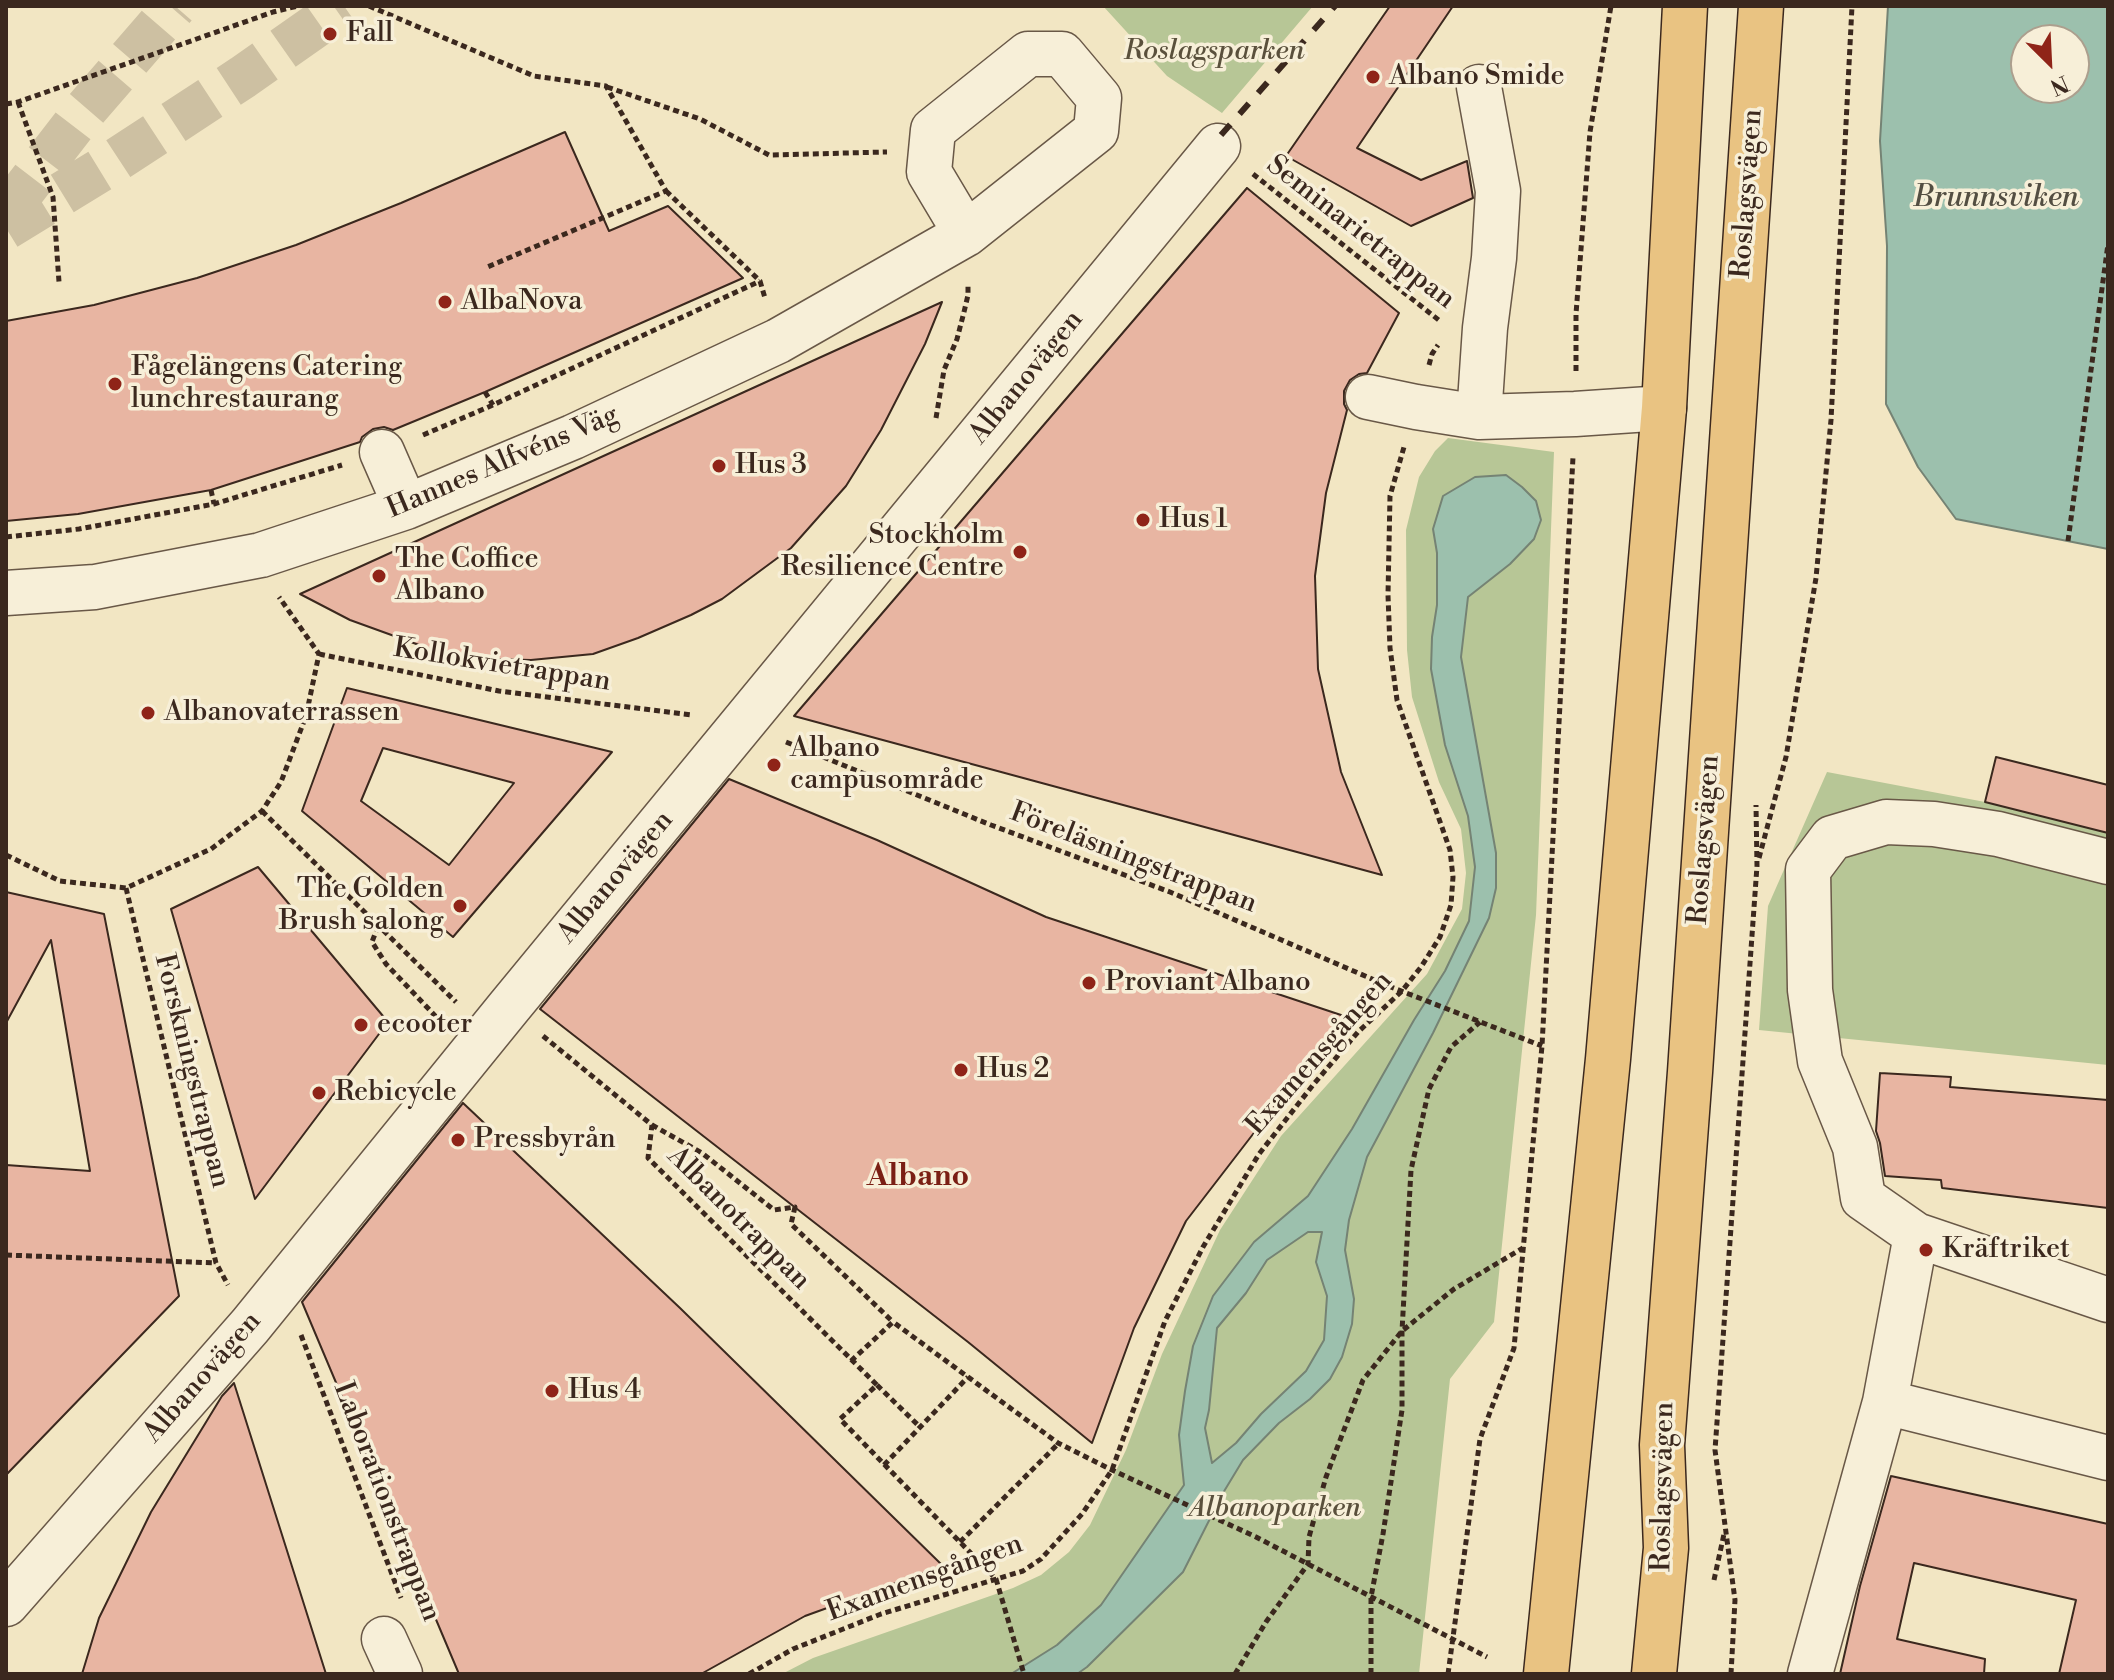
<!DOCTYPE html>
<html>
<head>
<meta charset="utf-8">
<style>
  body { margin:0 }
  #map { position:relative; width:2114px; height:1680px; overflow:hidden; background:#f2e6c3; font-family:"Libre Bodoni",serif }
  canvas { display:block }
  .frame { position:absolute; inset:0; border:8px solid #3b281e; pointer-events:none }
  .north { position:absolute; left:2010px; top:24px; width:80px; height:80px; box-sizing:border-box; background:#f7efd8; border:2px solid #ac9f8e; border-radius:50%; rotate:156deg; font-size:22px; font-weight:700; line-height:32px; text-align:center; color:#3b281e }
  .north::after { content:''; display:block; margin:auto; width:28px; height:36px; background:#8f2418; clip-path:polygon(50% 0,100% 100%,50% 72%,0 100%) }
</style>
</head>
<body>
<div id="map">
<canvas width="2114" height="1680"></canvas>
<div class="frame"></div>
<div class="north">N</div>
</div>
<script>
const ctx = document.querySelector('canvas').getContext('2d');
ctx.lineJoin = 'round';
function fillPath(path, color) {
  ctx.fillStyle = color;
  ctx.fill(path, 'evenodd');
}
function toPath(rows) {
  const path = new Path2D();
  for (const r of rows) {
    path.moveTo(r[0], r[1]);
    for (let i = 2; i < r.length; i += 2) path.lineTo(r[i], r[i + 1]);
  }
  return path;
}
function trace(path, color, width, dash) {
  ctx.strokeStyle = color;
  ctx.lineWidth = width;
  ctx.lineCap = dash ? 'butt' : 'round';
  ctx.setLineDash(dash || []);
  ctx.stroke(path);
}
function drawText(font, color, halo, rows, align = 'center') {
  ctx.font = font + ' "Libre Bodoni",serif';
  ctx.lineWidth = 7;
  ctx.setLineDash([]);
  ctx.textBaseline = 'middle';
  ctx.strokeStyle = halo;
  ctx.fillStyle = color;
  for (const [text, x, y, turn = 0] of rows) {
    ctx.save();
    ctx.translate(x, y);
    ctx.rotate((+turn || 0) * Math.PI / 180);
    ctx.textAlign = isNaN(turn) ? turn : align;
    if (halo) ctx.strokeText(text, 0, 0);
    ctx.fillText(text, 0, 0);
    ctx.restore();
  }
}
fillPath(toPath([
  [1103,6,1313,6,1222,113,1167,76],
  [1448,438,1554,452,1536,915,1494,1322,1450,1379,1419,1674,782,1674,813,1658,1013,1588,1041,1575,1069,1552,1090,1525,1126,1450,1162,1354,1220,1230,1281,1136,1427,974,1462,909,1466,873,1461,829,1439,782,1412,697,1407,650,1406,530,1419,477,1435,451],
  [1827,772,1985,802,2108,833,2108,1065,1759,1030,1768,906]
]), '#b7c696');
const water = toPath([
  [1888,6,2108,6,2108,549,1956,519,1918,467,1886,404,1887,246,1880,141,1888,6],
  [2026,40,2074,40,2074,88,2026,88,2026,40],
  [1506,475,1522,487,1536,501,1541,520,1534,539,1510,564,1468,597,1461,657,1496,853,1496,888,1489,918,1433,1033,1367,1157,1349,1220,1345,1250,1354,1299,1352,1324,1342,1357,1330,1379,1310,1399,1279,1423,1243,1460,1223,1493,1183,1572,1087,1667,1077,1674,1011,1674,1057,1645,1101,1605,1184,1485,1179,1435,1185,1391,1193,1346,1213,1296,1254,1242,1308,1196,1352,1129,1414,1020,1445,971,1469,921,1475,867,1468,816,1445,745,1431,669,1432,637,1437,605,1437,553,1433,529,1443,496,1475,477,1506,475],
  [1308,1232,1322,1232,1316,1262,1327,1296,1324,1340,1306,1371,1261,1414,1236,1443,1212,1463,1205,1428,1209,1410,1217,1328,1246,1293,1267,1260,1308,1232]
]);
fillPath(water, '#9cc0ad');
trace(water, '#758374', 2);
const building = toPath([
  [1390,6,1453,6,1357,148,1421,180,1467,161,1473,198,1411,226,1286,156,1390,6],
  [565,132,609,231,668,206,743,278,485,392,393,430,384,427,373,429,362,437,360,442,211,490,78,514,6,521,6,321,94,305,197,278,296,245,401,203,565,132],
  [1247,188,1399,313,1367,373,1359,374,1350,380,1344,391,1344,404,1347,410,1326,493,1315,576,1318,669,1341,772,1382,875,794,716,1247,188],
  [942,302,925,344,881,430,846,486,791,548,722,599,691,615,638,638,593,654,531,660,455,658,350,620,300,594,942,302],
  [347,688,612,752,453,937,302,811,347,688],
  [383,748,514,783,449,865,361,801,383,748],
  [1996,757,2108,785,2108,833,1985,802,1996,757],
  [729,779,877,840,1046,917,1344,1016,1186,1221,1134,1328,1092,1443,968,1342,540,1009,729,779],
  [258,867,388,1022,255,1199,171,909,258,867],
  [6,892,104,914,179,1296,6,1475,6,1165,90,1171,51,940,6,1023,6,892],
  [1880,1073,1951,1077,1950,1087,2108,1100,2108,1208,1942,1188,1941,1180,1885,1176,1880,1143,1876,1131,1880,1073],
  [463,1103,680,1308,943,1566,805,1616,701,1674,459,1674,302,1302,463,1103],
  [234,1383,326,1674,82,1674,99,1618,151,1512,222,1396,234,1383],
  [1891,1476,2108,1524,2108,1674,2059,1674,2076,1600,1914,1563,1897,1639,1985,1659,1984,1674,1840,1674,1860,1586,1891,1476]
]);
fillPath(building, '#e8b5a2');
trace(building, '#3b281e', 2);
trace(toPath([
  [6,213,86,109,175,6],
  [6,228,104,168,243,77,344,6]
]), '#cdc0a2', 44, [44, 22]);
const minor = toPath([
  [1368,397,1416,407,1479,417,1575,414,1664,408],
  [1479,417,1485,328,1494,258,1498,191,1479,87],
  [382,452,406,507],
  [6,593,95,587,261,555,406,507,573,437,778,341,966,234,1096,131,1099,98,1062,54,1028,54,933,130,929,172,966,234],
  [2108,862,1998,834,1934,824,1886,822,1832,838,1808,870,1810,990,1820,1061,1855,1147,1863,1198,1916,1235,2108,1300],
  [1885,1402,2108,1458],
  [6,1604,250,1326,509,1007,1218,146],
  [384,1639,400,1674],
  [1810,1674,1885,1402,1916,1235]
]);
const major = toPath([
  [1546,1674,1608,1059,1664,408,1685,6],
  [1654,1674,1666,1548,1662,1445,1690,1072,1761,6]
]);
trace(minor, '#695847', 47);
trace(major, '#3b281e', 47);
trace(toPath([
  [369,6,534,76,606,86,666,191,485,268],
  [607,87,700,119,769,155,887,152],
  [18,102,53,197,59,282],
  [6,104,18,102,273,12,298,6],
  [1253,174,1440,321],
  [666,191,760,281,765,298],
  [1429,365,1432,354,1438,345],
  [1576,371,1576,314,1590,132,1611,6],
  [485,392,493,405],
  [936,418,944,370,957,339,964,312,968,295,968,285],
  [423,435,493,405,760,281],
  [211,490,214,504],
  [6,537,79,529,214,504,342,465],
  [2068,541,2108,244],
  [319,654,499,691,692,715],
  [786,742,991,825,1170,892,1386,985,1542,1046],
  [262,811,456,1002],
  [6,855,60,881,126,888,211,849,262,811,281,782,306,716,319,654,279,597],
  [1759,858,1786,757,1816,578,1831,420,1852,6],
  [126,888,216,1263,228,1285],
  [378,926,372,942,386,964,441,1022],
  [543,1036,652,1125,648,1158,877,1385,840,1419,996,1579,1024,1674],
  [652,1125,702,1153,774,1210,795,1207,791,1224,893,1322],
  [6,1255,216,1263],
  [301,1335,401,1598],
  [851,1361,893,1322,1058,1443,1112,1470,1256,1537,1487,1657],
  [877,1385,920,1427],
  [884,1465,968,1377],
  [960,1542,1058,1444],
  [1714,1580,1724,1534],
  [749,1674,793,1649,881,1614,1023,1571,1041,1559,1082,1514,1112,1470,1165,1321,1203,1247,1259,1154,1313,1085,1358,1032,1402,991,1421,967,1440,937,1451,905,1453,877,1450,850,1397,700,1390,648,1388,595,1390,496,1404,447],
  [1235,1674,1266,1622,1308,1564,1309,1537,1326,1477,1363,1380,1402,1331,1454,1289,1523,1248],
  [1371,1674,1371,1597,1383,1534,1402,1410,1402,1331,1411,1170,1429,1089,1451,1047,1480,1022],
  [1448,1674,1480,1439,1514,1348,1542,1046,1573,457],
  [1731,1674,1735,1600,1715,1450,1757,866,1756,805]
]), '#3b281e', 5, [6, 4]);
trace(minor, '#f7efd8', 44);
trace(major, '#e9c382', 44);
trace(toPath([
  [1221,135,1335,6]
]), '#3b281e', 6, [14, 14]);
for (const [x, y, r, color] of [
  [330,34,8,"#8f2418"],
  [1373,77,8,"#8f2418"],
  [445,302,8,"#8f2418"],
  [115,384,8,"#8f2418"],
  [719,466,8,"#8f2418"],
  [1143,520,8,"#8f2418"],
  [1020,552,8,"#8f2418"],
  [379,576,8,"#8f2418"],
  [148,713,8,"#8f2418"],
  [774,765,8,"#8f2418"],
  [460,906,8,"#8f2418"],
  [1089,983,8,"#8f2418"],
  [361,1025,8,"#8f2418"],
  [961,1070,8,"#8f2418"],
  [319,1093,8,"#8f2418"],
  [458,1140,8,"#8f2418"],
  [1926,1250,8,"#8f2418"],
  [552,1391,8,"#8f2418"]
]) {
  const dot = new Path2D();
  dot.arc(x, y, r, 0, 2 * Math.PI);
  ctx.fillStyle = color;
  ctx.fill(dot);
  trace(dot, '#f7efd8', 3);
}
drawText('28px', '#3b281e', '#f7efd8', [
  ["Fall",346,34],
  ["Albano Smide",1389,77],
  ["AlbaNova",461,302],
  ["Fågelängens Catering",131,368],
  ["lunchrestaurang",131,400],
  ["Hus 3",735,466],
  ["Hus 1",1159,520],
  ["Stockholm",1004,536,"right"],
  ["Resilience Centre",1004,568,"right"],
  ["The Coffice",395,560],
  ["Albano",395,592],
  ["Albanovaterrassen",164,713],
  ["Albano",790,749],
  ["campusområde",790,781],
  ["The Golden",444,890,"right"],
  ["Brush salong",444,922,"right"],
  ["Proviant Albano",1105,983],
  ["ecooter",377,1025],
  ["Hus 2",977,1070],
  ["Rebicycle",335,1093],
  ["Pressbyrån",474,1140],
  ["Kräftriket",1942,1250],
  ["Hus 4",568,1391]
], 'left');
drawText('italic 28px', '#5a503c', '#f7efd8', [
  ["Roslagsparken",1214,52],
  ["Albanoparken",1275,1509]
]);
drawText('28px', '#3b281e', '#f7efd8', [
  ["Roslagsvägen",1748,194,-86],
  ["Seminarietrappan",1360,233,38],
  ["Albanovägen",1027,378,-51],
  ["Hannes Alfvéns Väg",503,463,-23],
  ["Kollokvietrappan",502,666,9],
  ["Roslagsvägen",1705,840,-86],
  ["Föreläsningstrappan",1133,859,21],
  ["Albanovägen",616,878,-50],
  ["Examensgången",1320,1054,-49],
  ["Forskningstrappan",191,1071,76],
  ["Albanotrappan",738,1219,45],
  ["Albanovägen",203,1378,-49],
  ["Roslagsvägen",1664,1487,-89],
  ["Laborationstrappan",386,1502,69],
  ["Examensgången",925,1579,-20]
]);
drawText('italic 30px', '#534e42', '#f7efd8', [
  ["Brunnsviken",1996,199]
]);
drawText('bold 30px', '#7a1f14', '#f7efd8', [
  ["Albano",918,1178]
]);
</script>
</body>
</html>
